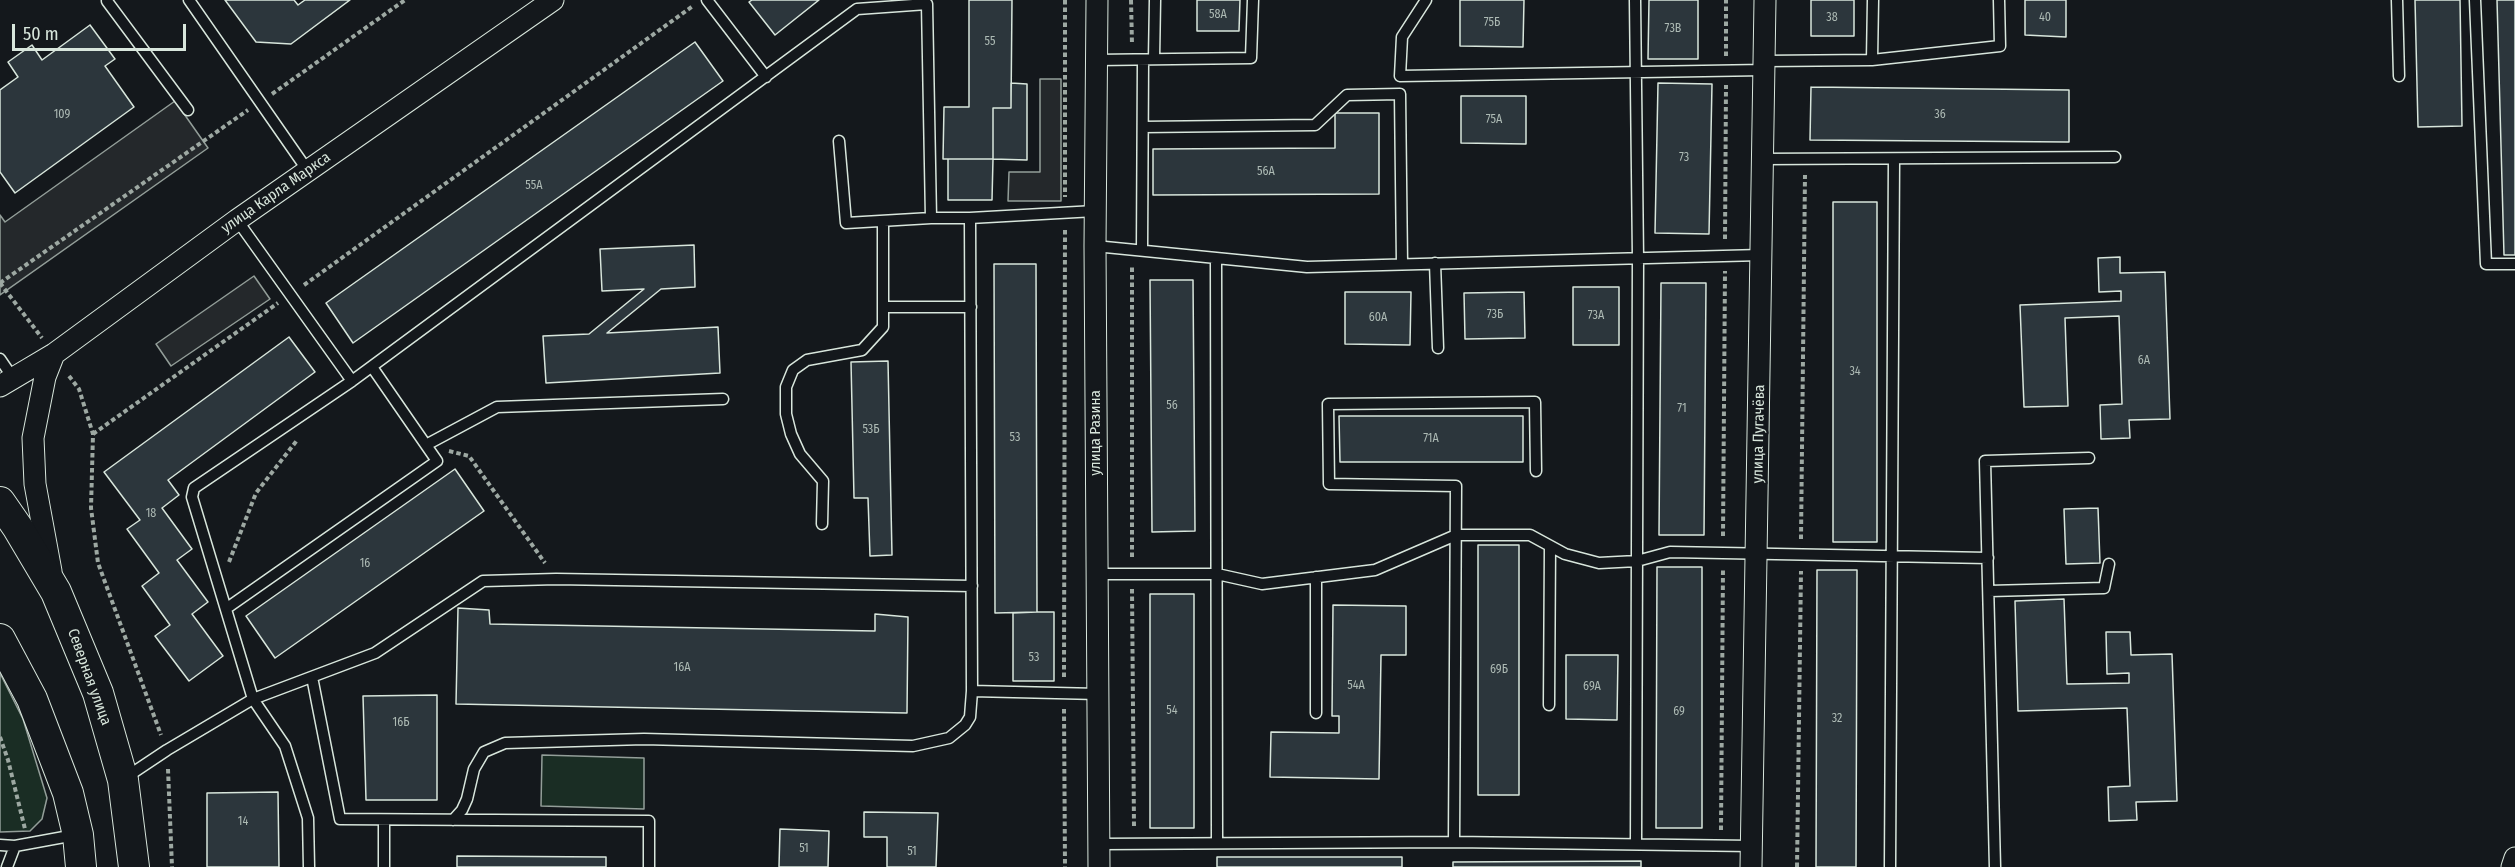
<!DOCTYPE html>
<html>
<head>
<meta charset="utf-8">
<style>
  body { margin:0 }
  #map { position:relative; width:2515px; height:867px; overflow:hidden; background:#14181c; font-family:"Fira Sans Condensed",sans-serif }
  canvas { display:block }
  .scale { position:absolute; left:12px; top:24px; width:174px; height:27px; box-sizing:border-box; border:3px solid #d8e6dc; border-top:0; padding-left:8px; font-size:18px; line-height:21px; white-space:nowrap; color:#d8e6dc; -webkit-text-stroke:4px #14181c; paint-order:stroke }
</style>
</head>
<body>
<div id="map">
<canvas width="2515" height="867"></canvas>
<div class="scale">50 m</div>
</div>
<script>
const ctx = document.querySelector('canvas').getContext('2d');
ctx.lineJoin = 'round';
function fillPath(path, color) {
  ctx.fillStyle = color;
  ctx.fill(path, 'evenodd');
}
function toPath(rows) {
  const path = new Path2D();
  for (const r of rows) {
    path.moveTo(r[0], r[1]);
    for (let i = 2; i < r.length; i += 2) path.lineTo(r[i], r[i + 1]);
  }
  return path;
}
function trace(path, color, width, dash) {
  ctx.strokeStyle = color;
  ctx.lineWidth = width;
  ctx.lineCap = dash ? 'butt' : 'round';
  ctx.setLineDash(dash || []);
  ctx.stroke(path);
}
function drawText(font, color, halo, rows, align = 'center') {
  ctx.font = font + ' "Fira Sans Condensed",sans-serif';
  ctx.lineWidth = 4.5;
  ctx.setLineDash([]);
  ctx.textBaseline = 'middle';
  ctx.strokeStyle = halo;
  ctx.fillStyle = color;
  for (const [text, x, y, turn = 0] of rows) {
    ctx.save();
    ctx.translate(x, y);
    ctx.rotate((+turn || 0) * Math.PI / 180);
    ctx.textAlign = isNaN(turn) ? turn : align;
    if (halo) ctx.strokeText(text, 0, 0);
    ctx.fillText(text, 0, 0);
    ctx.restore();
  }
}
const green = toPath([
  [0,673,23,719,47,798,42,819,30,831,0,832,0,673],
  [542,755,644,758,644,809,541,806,542,755]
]);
fillPath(green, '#1a2d24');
trace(green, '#939e99', 1.5);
const parking = toPath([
  [1040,79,1061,79,1061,201,1008,201,1009,172,1040,172,1040,79],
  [175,101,208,148,0,295,0,215,5,222,175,101],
  [254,276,270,299,171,366,156,344,254,276]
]);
fillPath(parking, '#24282b');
trace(parking, '#939e99', 1.5);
const building = toPath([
  [225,0,294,0,298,5,305,0,350,0,291,44,256,42,225,0],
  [752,0,819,0,775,35,749,2,752,0],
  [969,0,1012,0,1011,108,993,108,993,159,943,159,944,107,969,107,969,0],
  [1197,0,1240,0,1239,31,1197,31,1197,0],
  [1460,0,1524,0,1523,47,1460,46,1460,0],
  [1649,0,1698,0,1698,59,1648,59,1649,0],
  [1811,0,1854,0,1854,36,1811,36,1811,0],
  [2025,0,2066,0,2066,37,2025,35,2025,0],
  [2415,0,2460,0,2462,126,2418,127,2415,0],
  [2497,0,2515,0,2515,255,2504,255,2497,0],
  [90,25,115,59,105,66,134,107,15,193,0,172,0,90,18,77,8,62,32,45,42,60,90,25],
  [695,42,723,81,353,343,326,303,695,42],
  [1011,83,1027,84,1027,160,993,159,993,108,1011,108,1011,83],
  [1658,83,1712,84,1709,234,1655,233,1658,83],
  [1811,87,2069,90,2069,142,1810,140,1811,87],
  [1461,96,1526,96,1526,144,1461,143,1461,96],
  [1335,113,1379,113,1379,194,1153,195,1153,149,1335,148,1335,113],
  [948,159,993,159,992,200,948,200,948,159],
  [1833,202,1877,202,1877,542,1833,542,1833,202],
  [694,245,695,287,661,289,607,333,718,327,720,373,546,383,543,336,589,334,644,289,602,291,600,249,694,245],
  [2120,257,2120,273,2165,272,2170,419,2129,420,2130,438,2101,439,2100,405,2122,404,2119,316,2065,318,2068,406,2024,407,2020,305,2121,301,2121,291,2099,292,2098,258,2120,257],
  [994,264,1036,264,1037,612,995,613,994,264],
  [1150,280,1193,280,1195,531,1152,532,1150,280],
  [1661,283,1706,283,1704,535,1659,535,1661,283],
  [1573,287,1619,287,1619,345,1573,345,1573,287],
  [1345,292,1411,292,1410,345,1345,344,1345,292],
  [1524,292,1525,338,1465,339,1464,293,1524,292],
  [289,337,315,372,168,480,179,495,162,508,192,549,177,560,208,602,192,614,223,656,189,681,155,636,170,625,142,586,159,573,127,529,140,520,104,472,289,337],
  [888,361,892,555,870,556,868,498,854,498,851,362,888,361],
  [1339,416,1523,416,1523,462,1340,462,1339,416],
  [455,469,484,511,275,658,246,616,455,469],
  [2098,508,2100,563,2066,564,2064,509,2098,508],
  [1478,545,1519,545,1519,795,1478,795,1478,545],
  [1657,567,1702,567,1702,828,1656,828,1657,567],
  [1817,570,1857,570,1856,867,1816,867,1817,570],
  [1150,594,1194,594,1194,828,1150,828,1150,594],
  [2064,599,2067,684,2129,683,2129,673,2107,674,2106,632,2130,632,2131,655,2172,654,2177,801,2136,802,2137,820,2109,821,2108,787,2130,786,2127,708,2018,711,2015,601,2064,599],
  [1333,605,1406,606,1406,655,1381,655,1379,779,1270,777,1271,732,1339,733,1339,716,1332,716,1333,605],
  [458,608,489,610,490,624,875,631,875,614,908,617,907,713,456,704,458,608],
  [1037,612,1054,612,1054,681,1013,681,1013,613,1037,612],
  [1566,655,1618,655,1617,720,1566,719,1566,655],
  [437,695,437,800,366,800,363,696,437,695],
  [278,792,279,867,207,867,207,793,278,792],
  [864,812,938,813,936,867,887,867,887,837,864,837,864,812],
  [780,829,829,831,828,867,779,867,780,829],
  [457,856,606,857,606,867,457,867,457,856],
  [1217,857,1402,857,1402,867,1217,867,1217,857],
  [1641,861,1641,867,1453,867,1453,862,1641,861]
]);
fillPath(building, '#2c363c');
trace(building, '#d8e6dc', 1.5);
const lane = toPath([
  [189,0,308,171],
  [707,0,766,77],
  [1426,0,1402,37,1400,76,1764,70],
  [1635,0,1638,258,1636,843],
  [2397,0,2399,76],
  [2475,0,2486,264,2515,264],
  [107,1,188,110],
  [1154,59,1155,0],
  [1096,60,1251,58,1253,0],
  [1872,60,2000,46,1999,0],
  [1764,61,1872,60,1873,0],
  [1143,127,1315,125,1347,95,1400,94,1402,264],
  [839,141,846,223,931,218],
  [1762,159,2115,157],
  [970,218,972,691,1098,694],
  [237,220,352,381,857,9,927,4,931,218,970,218,1095,211],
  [1095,246,1307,267,1761,255],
  [1142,250,1143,60],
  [1216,258,1217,842],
  [1435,263,1438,348],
  [883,307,971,307],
  [0,359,13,378],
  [426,445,497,407,723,399],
  [822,524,823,481,800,454,791,434,786,414,786,387,793,370,807,360,862,350,883,327,883,221],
  [1097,574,1217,574,1262,584,1375,570,1456,535,1530,535,1565,554,1599,563,1637,561,1670,552,1988,558],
  [1989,591,2104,588,2109,564],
  [227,608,437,461,372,367],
  [312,677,340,819,649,821,649,867],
  [1549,705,1550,546],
  [1316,713,1316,577],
  [125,778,167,750,253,699,375,653,483,581,556,579,972,586],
  [453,820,462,810,467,799,474,769,484,752,505,743,644,739,913,746,949,738,965,725,970,717,972,691],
  [1454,842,1752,846],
  [1099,844,1454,842,1456,486,1329,484,1328,404,1535,402,1536,471],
  [0,845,15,846,75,835],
  [7,867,15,846],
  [309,867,308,818,285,746,253,699,192,497,194,488,352,381],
  [384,867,384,820],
  [1890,867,1894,159],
  [1995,867,1985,461,2089,458]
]);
const street = toPath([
  [1097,0,1095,246,1099,867],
  [0,386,54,354,237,220,553,0],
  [51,571,35,484,33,438,45,377,54,354],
  [1751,867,1765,0],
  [2512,867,2515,858]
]);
const secondary = toPath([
  [0,502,18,528,56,592,98,693,123,780,134,867],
  [0,639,32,699,68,793,78,835,81,867]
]);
trace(lane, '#d8e6dc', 13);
trace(street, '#d8e6dc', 23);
trace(secondary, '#d8e6dc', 32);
trace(toPath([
  [1065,0,1065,197],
  [1131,0,1132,44],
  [1726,56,1726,0],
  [272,94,405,0],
  [1725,239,1726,85],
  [0,283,42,338],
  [0,283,248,110],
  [304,285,693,6],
  [69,376,79,389,93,434,91,508,98,563,161,735],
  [93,434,278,303],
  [449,451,469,456,545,563],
  [1723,536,1725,271],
  [1801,539,1805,175],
  [1132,557,1132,265],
  [229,562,256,493,298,439],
  [1132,589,1134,827],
  [1064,677,1065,229],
  [1064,709,1065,867],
  [0,737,8,760,25,829],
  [168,769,172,867],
  [1721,830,1723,568],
  [1797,867,1801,571]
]), '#9da8a2', 4, [4.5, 3]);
trace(lane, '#14181c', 10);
trace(street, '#14181c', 21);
trace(secondary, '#14181c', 30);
drawText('12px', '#adbab4', null, [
  ["58А",1218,15],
  ["38",1832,18],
  ["40",2045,18],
  ["75Б",1492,23],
  ["73В",1673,29],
  ["55",990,42],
  ["109",62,115],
  ["36",1940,115],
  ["75А",1494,120],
  ["73",1684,158],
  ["56А",1266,172],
  ["55А",534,186],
  ["73Б",1495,315],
  ["73А",1596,316],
  ["60А",1378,318],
  ["6А",2144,361],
  ["34",1855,372],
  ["56",1172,406],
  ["71",1682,409],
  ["53Б",871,430],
  ["53",1015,438],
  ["71А",1431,439],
  ["18",151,514],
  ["16",365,564],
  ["53",1034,658],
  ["16А",682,668],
  ["69Б",1499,670],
  ["54А",1356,686],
  ["69А",1592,687],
  ["54",1172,711],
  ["69",1679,712],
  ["32",1837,719],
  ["16Б",401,723],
  ["14",243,822],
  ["51",804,849],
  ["51",912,852]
]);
drawText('15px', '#d8e6dc', '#14181c', [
  ["улица Карла Маркса",276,193,-35],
  ["улица Разина",1096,433,-90],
  ["улица Пугачёва",1759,434,-89],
  ["Северная улица",89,677,70]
]);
</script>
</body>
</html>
